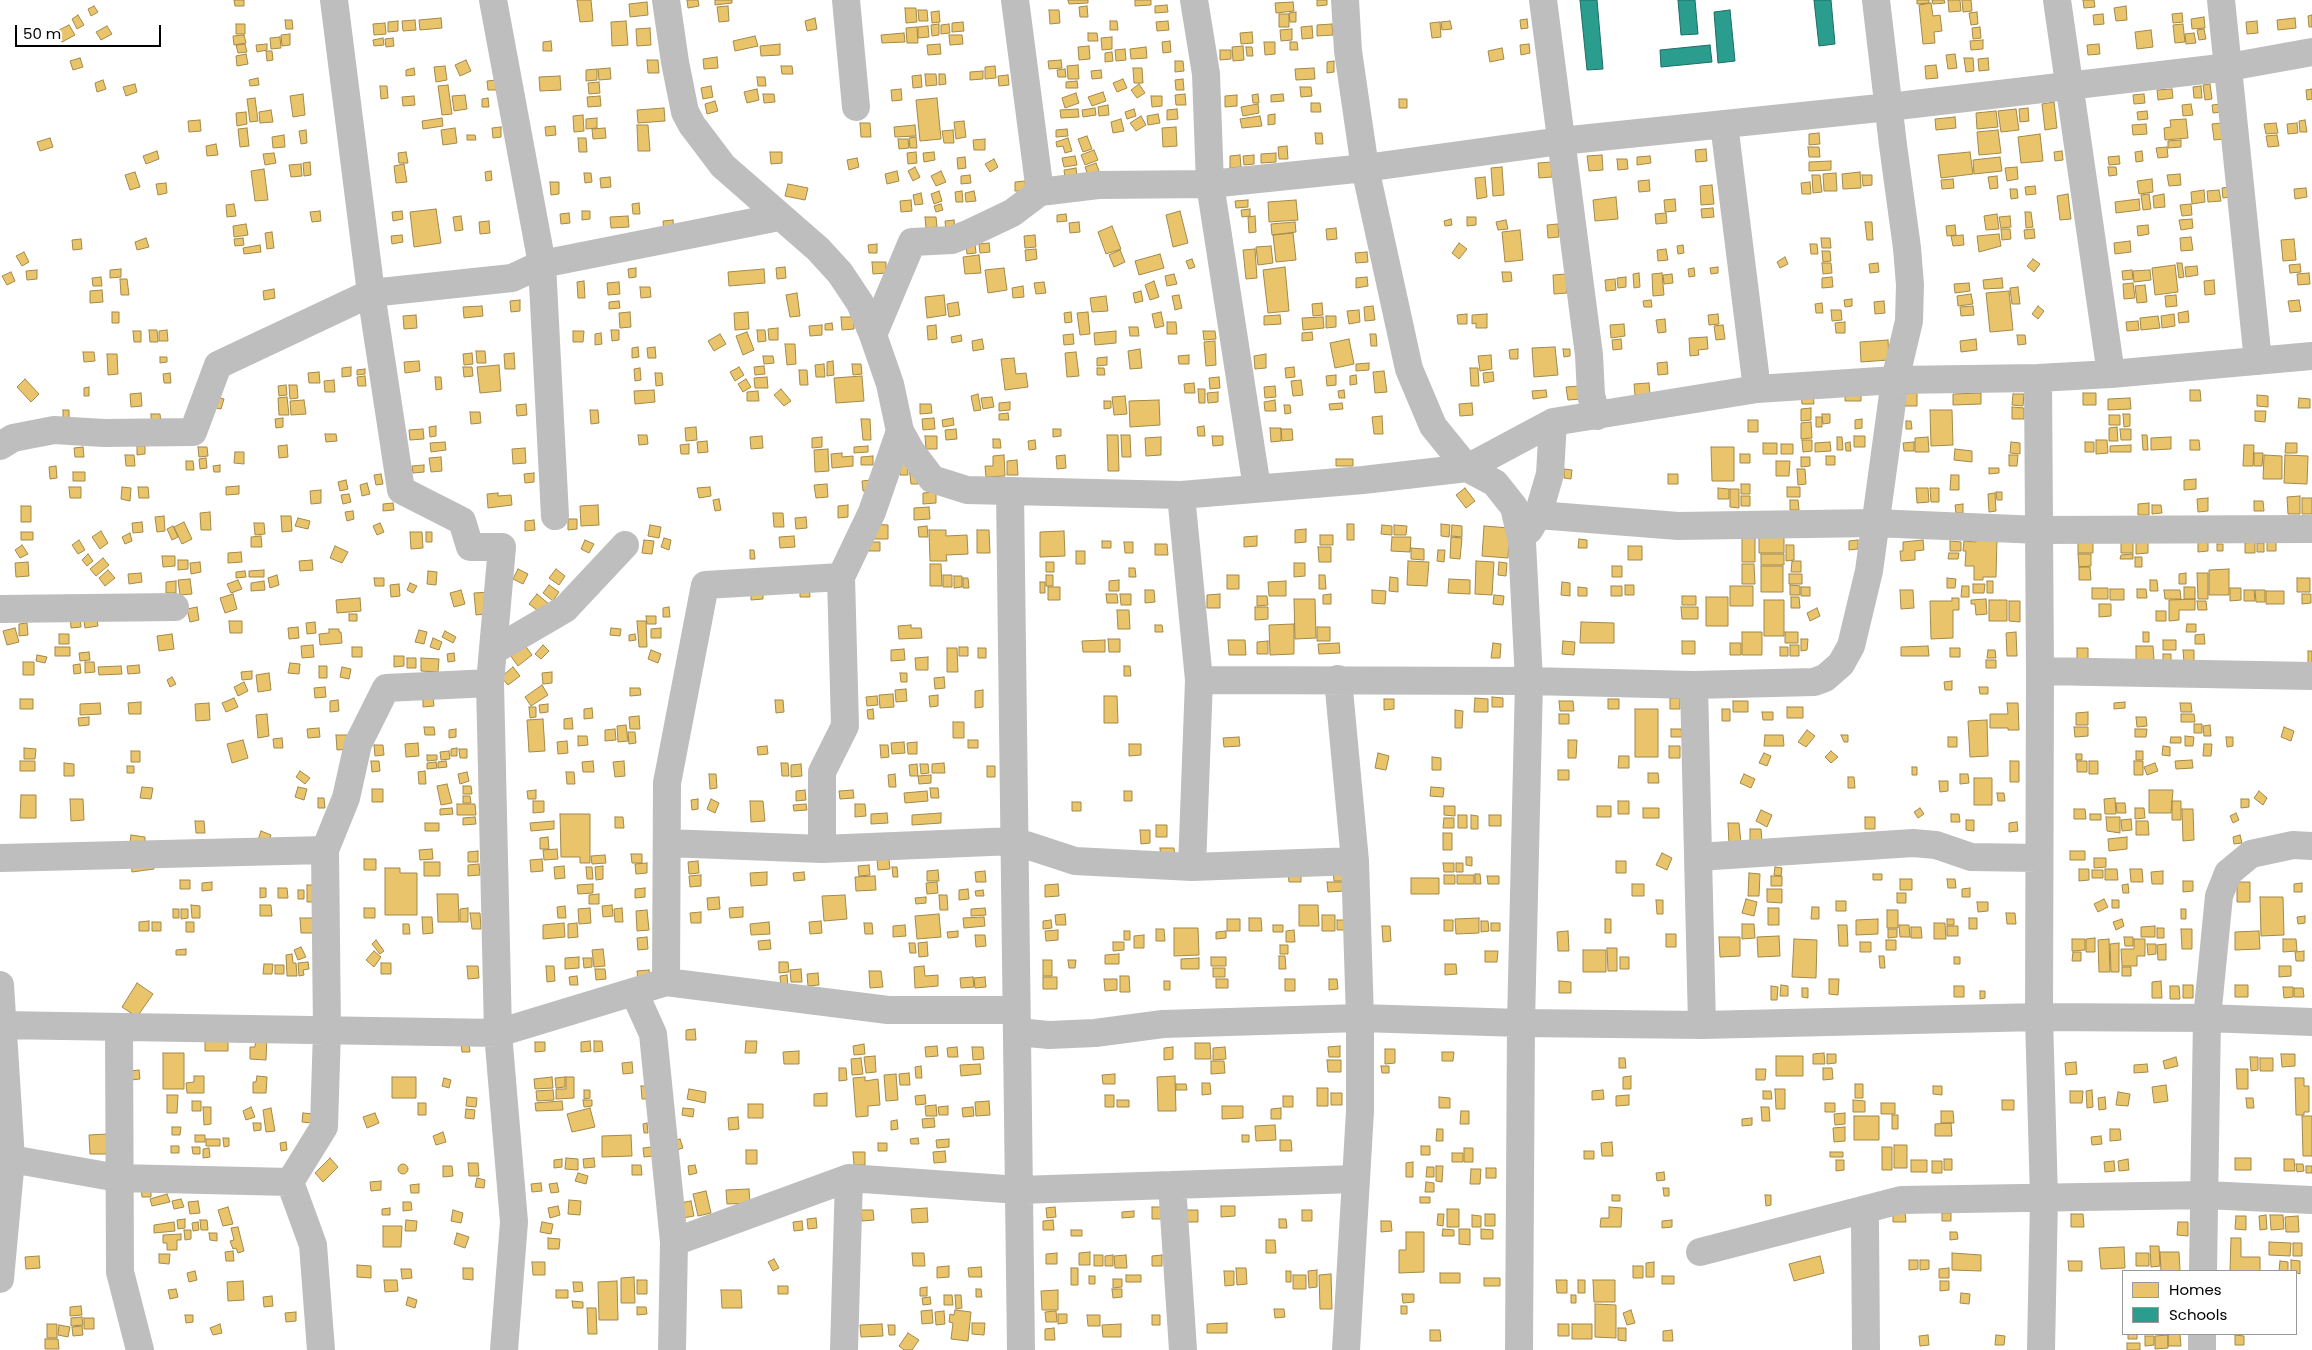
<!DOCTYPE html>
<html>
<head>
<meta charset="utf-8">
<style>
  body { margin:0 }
  #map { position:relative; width:2312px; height:1350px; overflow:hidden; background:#fff; font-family:Poppins,sans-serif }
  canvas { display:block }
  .legend { position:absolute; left:2122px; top:1270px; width:175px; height:65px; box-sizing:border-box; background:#fff; border:1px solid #999; margin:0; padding:6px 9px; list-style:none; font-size:15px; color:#000 }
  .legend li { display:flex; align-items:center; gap:10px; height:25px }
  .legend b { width:25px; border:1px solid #999 }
  .scale { position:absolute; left:15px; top:25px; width:146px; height:22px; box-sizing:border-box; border:2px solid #000; border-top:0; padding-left:6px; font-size:15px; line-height:18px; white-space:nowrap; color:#000; -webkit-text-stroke:4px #fff; paint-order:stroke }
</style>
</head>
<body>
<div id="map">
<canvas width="2312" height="1350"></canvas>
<ul class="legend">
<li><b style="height:14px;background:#e9c46a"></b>Homes</li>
<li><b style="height:14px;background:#2a9d8f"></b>Schools</li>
</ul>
<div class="scale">50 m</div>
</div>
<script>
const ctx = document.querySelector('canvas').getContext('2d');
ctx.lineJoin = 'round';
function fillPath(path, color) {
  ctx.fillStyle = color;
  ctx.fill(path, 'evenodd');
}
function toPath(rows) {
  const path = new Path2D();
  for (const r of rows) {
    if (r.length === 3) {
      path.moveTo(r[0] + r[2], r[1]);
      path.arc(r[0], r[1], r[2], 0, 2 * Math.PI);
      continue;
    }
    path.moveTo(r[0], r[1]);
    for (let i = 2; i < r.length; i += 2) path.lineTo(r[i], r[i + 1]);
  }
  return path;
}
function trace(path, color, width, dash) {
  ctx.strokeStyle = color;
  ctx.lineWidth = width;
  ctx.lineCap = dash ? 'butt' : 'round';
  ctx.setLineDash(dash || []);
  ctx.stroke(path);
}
const homes = toPath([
  [234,0,244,0,244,6,235,6,234,0],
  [577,0,591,0,593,21,580,22,577,0],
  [687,0,698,0,699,6,688,8,687,0],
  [715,0,732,0,732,3,715,5,715,0],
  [1068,0,1088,0,1088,3,1069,4,1068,0],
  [1135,0,1151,0,1151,5,1135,6,1135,0],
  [1317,0,1327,0,1327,5,1317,6,1317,0],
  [1917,0,1929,0,1929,3,1917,4,1917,0],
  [1932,0,1944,0,1945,3,1933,4,1932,0],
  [1948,0,1960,0,1961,11,1949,12,1948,0],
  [1962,0,1971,0,1972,11,1963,12,1962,0],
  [2083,0,2094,0,2095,7,2084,8,2083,0],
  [647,2,648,15,630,17,629,4,647,2],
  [1293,2,1294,11,1276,13,1275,3,1293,2],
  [1931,3,1933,16,1940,15,1942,31,1934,32,1935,43,1923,44,1919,5,1931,3],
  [1167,5,1168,12,1155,13,1155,6,1167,5],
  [94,6,98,12,91,16,88,9,94,6],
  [728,6,729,21,719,22,717,7,728,6],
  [1087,6,1088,17,1080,17,1079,7,1087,6],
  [2126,6,2127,20,2116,21,2114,8,2126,6],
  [905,8,916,8,917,22,906,23,905,8],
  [918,10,927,10,928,21,919,21,918,10],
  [1049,10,1059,10,1060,23,1050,24,1049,10],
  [939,11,940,22,932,23,931,12,939,11],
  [1296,12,1296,22,1290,22,1289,13,1296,12],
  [1977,12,1978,24,1971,25,1969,13,1977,12],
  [2182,13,2183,22,2173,23,2172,14,2182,13],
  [1279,14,1289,14,1289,27,1279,27,1279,14],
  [2103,14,2104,24,2094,25,2093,15,2103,14],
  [78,15,84,25,77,29,72,19,78,15],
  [2312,15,2312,27,2309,27,2308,16,2312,15],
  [2204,17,2205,28,2192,29,2191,19,2204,17],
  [441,18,442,28,420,30,419,20,441,18],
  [815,18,817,29,807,31,805,21,815,18],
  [2295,18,2296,28,2278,30,2277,20,2295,18],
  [1527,19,1528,28,1521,29,1520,20,1527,19],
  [285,20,292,20,293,29,286,29,285,20],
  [415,20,416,30,403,31,402,21,415,20],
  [398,21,398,31,388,32,388,22,398,21],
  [626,21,628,45,612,46,611,22,626,21],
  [1110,21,1117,21,1118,30,1110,30,1110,21],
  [1168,21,1169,30,1157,31,1156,22,1168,21],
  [1450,21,1452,29,1442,30,1441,22,1450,21],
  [2257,21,2258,33,2247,34,2246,22,2257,21],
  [963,22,964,31,952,32,952,23,963,22],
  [1440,22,1441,37,1432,38,1430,23,1440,22],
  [385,23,386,34,374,35,373,24,385,23],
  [236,24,245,24,245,34,236,34,236,24],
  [939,24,939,35,932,36,931,25,939,24],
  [949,24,950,33,941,34,941,25,949,24],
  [1332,24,1333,35,1317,36,1317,25,1332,24],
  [2183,24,2185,42,2175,43,2173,25,2183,24],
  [69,25,75,35,62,42,57,31,69,25],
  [107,26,112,34,101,40,96,32,107,26],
  [928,26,929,37,918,38,918,27,928,26],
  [1312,26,1313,38,1302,39,1301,27,1312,26],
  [917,27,918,43,907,43,906,28,917,27],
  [1980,27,1981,38,1973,39,1972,28,1980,27],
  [650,28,651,45,637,46,636,29,650,28],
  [1292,29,1292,40,1281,41,1280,30,1292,29],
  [2204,29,2206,39,2199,40,2197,30,2204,29],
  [2151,30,2153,47,2137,49,2135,32,2151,30],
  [1252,32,1253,43,1241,44,1240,33,1252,32],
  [904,33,905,42,882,43,881,35,904,33],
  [1088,33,1097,33,1098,41,1088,41,1088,33],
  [2194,33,2196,43,2186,44,2185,34,2194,33],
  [290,34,290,45,282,46,281,35,290,34],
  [244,35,246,43,234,45,233,36,244,35],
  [949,35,962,35,963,44,950,45,949,35],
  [755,36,758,46,735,51,733,41,755,36],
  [280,37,281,48,271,49,270,38,280,37],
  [1112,37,1112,49,1102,50,1101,38,1112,37],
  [383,38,384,45,374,46,373,40,383,38],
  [393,38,394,46,386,47,385,39,393,38],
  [1983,40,1983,49,1971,50,1970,41,1983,40],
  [551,41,552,51,543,51,543,42,551,41],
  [1170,41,1171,52,1163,53,1162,42,1170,41],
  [1264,42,1275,42,1275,54,1265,55,1264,42],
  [1290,42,1297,42,1298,50,1290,50,1290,42],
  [245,44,247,52,238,53,236,45,245,44],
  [267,44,267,50,257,52,256,45,267,44],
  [780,44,780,55,761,56,760,46,780,44],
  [940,44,941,54,928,55,927,45,940,44],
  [1529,44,1530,53,1521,55,1520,45,1529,44],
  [2099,44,2100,54,2088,55,2087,45,2099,44],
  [1089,46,1090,59,1079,60,1078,47,1089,46],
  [1243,46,1244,60,1233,61,1232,47,1243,46],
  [1146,47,1147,58,1131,59,1130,49,1146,47],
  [1246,47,1252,47,1253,56,1247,56,1246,47],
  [1502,48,1504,59,1490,62,1488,51,1502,48],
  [1125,49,1126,60,1116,61,1115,50,1125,49],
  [1220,50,1231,50,1231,59,1220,60,1220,50],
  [266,51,272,51,273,60,267,61,266,51],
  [1112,52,1113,61,1105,62,1105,53,1112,52],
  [246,54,248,64,237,66,236,56,246,54],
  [1955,54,1957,68,1948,69,1946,55,1955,54],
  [717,57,718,68,704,69,703,59,717,57],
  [80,58,83,67,73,70,70,61,80,58],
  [1964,58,1973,58,1974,71,1966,72,1964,58],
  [1988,58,1989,70,1979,71,1978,59,1988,58],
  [466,60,471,71,460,76,455,65,466,60],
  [647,60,658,60,659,73,648,73,647,60],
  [1061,60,1062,68,1049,69,1048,61,1061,60],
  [1175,61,1183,61,1184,71,1175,72,1175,61],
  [1334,61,1334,72,1327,73,1327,62,1334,61],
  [1078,65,1079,79,1068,79,1067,66,1078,65],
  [1936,65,1938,78,1926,79,1925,66,1936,65],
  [445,66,447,80,436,82,434,67,445,66],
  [781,66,792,66,793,74,782,74,781,66],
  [995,66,996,78,985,79,985,67,995,66],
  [414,68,415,75,406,76,406,70,414,68],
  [610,68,611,79,599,80,598,69,610,68],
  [1133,68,1142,68,1143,83,1134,83,1133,68],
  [1314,68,1315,79,1296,80,1295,69,1314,68],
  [597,69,597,80,586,81,586,70,597,69],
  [1065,69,1066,77,1058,77,1057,70,1065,69],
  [1101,70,1102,78,1092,79,1091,71,1101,70],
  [983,71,983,79,970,80,970,72,983,71],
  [925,74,936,74,937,85,926,86,925,74],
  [939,74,945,74,946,84,939,85,939,74],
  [921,75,922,87,913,88,912,76,921,75],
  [1008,75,1009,85,999,86,998,76,1008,75],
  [560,76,561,90,540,91,539,77,560,76],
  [757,77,765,77,766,86,758,86,757,77],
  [258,78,259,85,250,86,249,80,258,78],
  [1123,79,1127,88,1117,92,1113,83,1123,79],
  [1183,79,1184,90,1176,90,1175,80,1183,79],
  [103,80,106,89,97,92,95,83,103,80],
  [496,80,496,90,488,90,487,81,496,80],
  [1077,81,1078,88,1066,88,1066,82,1077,81],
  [599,82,600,93,589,94,588,83,599,82],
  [135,84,137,92,126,96,123,87,135,84],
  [1139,84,1145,93,1137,98,1131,90,1139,84],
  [2210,84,2212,99,2205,100,2203,85,2210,84],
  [448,85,452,114,442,115,438,86,448,85],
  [380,86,387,86,388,98,381,99,380,86],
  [711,86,713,97,703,99,701,88,711,86],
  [2201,86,2202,98,2194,98,2193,87,2201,86],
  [1300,87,1311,87,1312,96,1301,97,1300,87],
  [757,89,759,100,747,103,744,92,757,89],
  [901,89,902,100,892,101,891,90,901,89],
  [2172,89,2173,98,2158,100,2157,90,2172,89],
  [2312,89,2312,99,2307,100,2306,90,2312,89],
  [1103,92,1106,101,1092,106,1088,97,1103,92],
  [1076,93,1079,103,1065,108,1062,98,1076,93],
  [303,94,305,115,293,117,290,96,303,94],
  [763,94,774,94,775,102,764,103,763,94],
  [1185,94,1186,105,1176,105,1175,95,1185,94],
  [1258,94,1259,103,1253,103,1252,95,1258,94],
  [1283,94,1284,101,1271,102,1271,95,1283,94],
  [2144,94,2145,103,2134,104,2133,95,2144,94],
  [465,95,467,109,454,111,452,96,465,95],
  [1237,95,1237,106,1225,107,1225,96,1237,95],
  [414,96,415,105,403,106,402,97,414,96],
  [600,96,601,106,588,107,587,97,600,96],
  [1151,96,1162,96,1162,106,1152,107,1151,96],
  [255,98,258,121,250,122,247,99,255,98],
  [488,98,489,107,482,107,482,99,488,98],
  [937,98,941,139,920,141,916,100,937,98],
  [1399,99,1407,99,1407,108,1399,108,1399,99],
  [715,101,718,111,707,114,705,104,715,101],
  [2054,102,2057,128,2045,130,2042,104,2054,102],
  [1311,103,1320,103,1321,112,1311,112,1311,103],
  [1258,104,1259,113,1243,116,1241,107,1258,104],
  [2191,104,2193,115,2183,116,2182,105,2191,104],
  [2221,104,2221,112,2213,113,2212,105,2221,104],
  [1108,105,1109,115,1099,116,1098,107,1108,105],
  [664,108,665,121,638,123,637,110,664,108],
  [1095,108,1096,115,1083,117,1082,110,1095,108],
  [2028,108,2029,121,2020,122,2019,109,2028,108],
  [1078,109,1079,117,1061,118,1060,110,1078,109],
  [1134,109,1136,116,1127,119,1125,112,1134,109],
  [1177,109,1178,119,1167,120,1167,110,1177,109],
  [2016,109,2019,130,2001,132,1998,111,2016,109],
  [271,110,273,122,260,123,259,112,271,110],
  [1996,111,1998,127,1977,129,1976,113,1996,111],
  [2147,111,2148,119,2138,120,2137,112,2147,111],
  [246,112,247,124,237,126,236,113,246,112],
  [1158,114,1160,123,1148,125,1147,116,1158,114],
  [1275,114,1275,124,1268,125,1268,115,1275,114],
  [583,115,584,131,574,132,573,116,583,115],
  [1141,116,1146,125,1136,131,1130,123,1141,116],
  [1260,116,1262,126,1242,128,1240,119,1260,116],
  [1955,117,1956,128,1936,130,1935,119,1955,117],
  [442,118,443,126,423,129,422,121,442,118],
  [597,118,597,128,586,129,586,119,597,118],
  [1121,119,1124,131,1113,133,1111,122,1121,119],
  [2186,119,2188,138,2165,140,2164,128,2171,127,2170,120,2186,119],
  [200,120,201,131,189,132,188,121,200,120],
  [2305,120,2307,132,2300,132,2299,121,2305,120],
  [964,121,966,137,956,139,954,122,964,121],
  [860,123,870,123,871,137,861,137,860,123],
  [2222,123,2224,139,2214,140,2212,124,2222,123],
  [2276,123,2278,133,2266,134,2264,124,2276,123],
  [2297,123,2298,133,2288,134,2287,124,2297,123],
  [2146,124,2147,134,2133,135,2132,125,2146,124],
  [637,125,648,125,650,151,638,151,637,125],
  [915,125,916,136,895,137,894,127,915,125],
  [555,126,556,135,546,136,545,127,555,126],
  [501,127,501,137,493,138,492,128,501,127],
  [1176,127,1177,146,1163,147,1162,128,1176,127],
  [247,128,249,146,240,147,238,129,247,128],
  [455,128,457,143,443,145,441,130,455,128],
  [605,128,606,138,593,139,592,129,605,128],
  [1067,129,1068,136,1056,137,1056,130,1067,129],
  [306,130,307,143,301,144,299,131,306,130],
  [953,130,954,143,944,143,942,131,953,130],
  [1998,130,2001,153,1979,155,1977,132,1998,130],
  [1315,133,1322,133,1323,144,1316,144,1315,133],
  [1819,133,1820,144,1809,145,1809,134,1819,133],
  [2040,134,2043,161,2021,163,2018,137,2040,134],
  [284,135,285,147,273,148,272,137,284,135],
  [467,135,475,135,476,140,467,140,467,135],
  [2277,135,2279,146,2268,147,2266,136,2277,135],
  [1087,136,1092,149,1083,152,1078,139,1087,136],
  [916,137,917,148,910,148,909,138,916,137],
  [50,138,53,147,40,151,37,142,50,138],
  [578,138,586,138,587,152,579,152,578,138],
  [1068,138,1072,151,1065,153,1063,146,1057,147,1056,142,1068,138],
  [898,139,908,139,909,148,899,149,898,139],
  [985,139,985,150,974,150,973,140,985,139],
  [2181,140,2181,147,2168,148,2168,141,2181,140],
  [216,144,218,155,207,156,206,146,216,144],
  [1287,146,1288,159,1279,159,1278,147,1287,146],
  [1808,147,1819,147,1820,157,1809,157,1808,147],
  [2167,147,2168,157,2158,158,2156,148,2167,147],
  [1706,149,1707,161,1696,162,1695,150,1706,149],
  [1094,150,1098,160,1085,165,1081,155,1094,150],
  [157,151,159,159,146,164,143,156,157,151],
  [2062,151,2063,160,2055,161,2054,152,2062,151],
  [2142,151,2143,161,2136,162,2135,152,2142,151],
  [406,152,408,163,399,163,398,153,406,152],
  [770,152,782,152,782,163,771,164,770,152],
  [916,152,917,163,908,164,907,153,916,152],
  [934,152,935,160,924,162,923,153,934,152],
  [1970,152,1973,174,1941,178,1938,155,1970,152],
  [274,153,276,163,265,165,263,154,274,153],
  [1276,153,1276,162,1261,163,1261,154,1276,153],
  [1240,155,1241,167,1230,168,1230,156,1240,155],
  [1254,155,1254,164,1244,165,1243,156,1254,155],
  [1602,155,1603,170,1589,171,1587,156,1602,155],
  [1075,156,1077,165,1064,167,1062,158,1075,156],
  [1650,156,1651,163,1637,165,1637,157,1650,156],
  [2119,156,2120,164,2109,165,2108,157,2119,156],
  [965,157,966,168,958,169,957,158,965,157],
  [2000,157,2002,171,1974,174,1973,160,2000,157],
  [857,158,859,167,849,170,847,160,857,158],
  [994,159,998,167,990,172,985,164,994,159],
  [1617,159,1627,159,1628,169,1618,170,1617,159],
  [1831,161,1831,170,1809,171,1809,162,1831,161],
  [310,162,311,175,304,176,303,163,310,162],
  [1551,162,1552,177,1539,178,1538,163,1551,162],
  [1096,163,1099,171,1088,175,1085,167,1096,163],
  [301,164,302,176,291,177,289,165,301,164],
  [404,164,407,182,396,183,394,166,404,164],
  [915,167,920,177,913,181,908,171,915,167],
  [1502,167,1504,195,1493,196,1491,168,1502,167],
  [2017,167,2018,179,2007,181,2005,168,2017,167],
  [2108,167,2116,167,2117,175,2109,176,2108,167],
  [1076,168,1077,176,1065,178,1064,170,1076,168],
  [264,169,268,200,255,201,251,171,264,169],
  [491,171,492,180,486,181,485,172,491,171],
  [897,171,899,181,887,184,885,174,897,171],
  [941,171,946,182,936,186,931,176,941,171],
  [135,172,140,187,130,190,125,175,135,172],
  [1860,172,1861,188,1843,189,1842,174,1860,172],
  [584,173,591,173,592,182,585,183,584,173],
  [1836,173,1837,191,1824,191,1823,174,1836,173],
  [2180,174,2181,185,2169,186,2167,175,2180,174],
  [970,175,971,183,961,184,961,176,970,175],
  [1812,175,1820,175,1822,192,1813,193,1812,175],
  [1862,175,1872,175,1872,185,1863,186,1862,175],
  [1997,176,1998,188,1990,189,1988,177,1997,176],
  [610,177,611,187,601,188,600,178,610,177],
  [1485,177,1487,197,1477,199,1475,178,1485,177],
  [1953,179,1954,188,1942,189,1941,180,1953,179],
  [2152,179,2153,192,2139,194,2137,181,2152,179],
  [1649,180,1650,191,1639,192,1638,181,1649,180],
  [1025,181,1026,191,1015,191,1015,182,1025,181],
  [550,182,559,182,559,194,551,195,550,182],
  [1810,182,1811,194,1802,194,1801,183,1810,182],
  [166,183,167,193,158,195,156,184,166,183],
  [788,184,808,188,805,200,785,196,788,184],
  [1712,185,1714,204,1701,205,1700,186,1712,185],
  [2035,186,2036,194,2026,195,2025,187,2035,186],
  [2229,187,2230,197,2223,198,2222,188,2229,187],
  [2306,188,2307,197,2295,199,2294,189,2306,188],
  [2010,189,2017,189,2018,198,2011,199,2010,189],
  [2204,190,2205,202,2192,204,2191,192,2204,190],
  [2219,190,2221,201,2208,202,2207,191,2219,190],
  [939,191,942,201,934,204,931,194,939,191],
  [962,191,963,202,956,202,955,192,962,191],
  [974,191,976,201,966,202,965,193,974,191],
  [921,193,923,204,915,205,913,195,921,193],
  [2068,194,2071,219,2060,220,2057,196,2068,194],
  [2149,194,2151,209,2143,210,2141,195,2149,194],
  [2164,194,2165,207,2154,208,2153,196,2164,194],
  [1616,197,1618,219,1595,221,1593,200,1616,197],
  [1675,199,1676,211,1665,212,1664,200,1675,199],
  [2139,199,2140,210,2116,213,2115,202,2139,199],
  [911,200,912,211,901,212,900,201,911,200],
  [1248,200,1248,207,1236,208,1235,201,1248,200],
  [1296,200,1298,220,1269,222,1268,202,1296,200],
  [639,203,640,214,633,214,632,204,639,203],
  [234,204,236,216,227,217,226,205,234,204],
  [941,204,943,210,936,212,934,206,941,204],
  [2191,204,2192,215,2182,216,2180,205,2191,204],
  [1713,208,1714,217,1702,218,1701,209,1713,208],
  [436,209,441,243,414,247,410,212,436,209],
  [1250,209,1250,216,1242,217,1241,210,1250,209],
  [320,211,321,221,312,222,310,212,320,211],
  [402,211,403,219,393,221,392,212,402,211],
  [582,211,590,211,590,219,582,220,582,211],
  [1180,211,1188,243,1173,247,1166,215,1180,211],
  [2025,212,2031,212,2033,227,2026,228,2025,212],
  [569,213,570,223,561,224,560,214,569,213],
  [1666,213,1667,223,1656,224,1655,214,1666,213],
  [1066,214,1067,221,1057,222,1057,215,1066,214],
  [1997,214,1999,229,1986,230,1984,216,1997,214],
  [461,216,463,230,455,231,453,217,461,216],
  [628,216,629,227,611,228,610,217,628,216],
  [1255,216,1256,232,1249,233,1248,217,1255,216],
  [2010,216,2011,227,2001,228,1999,217,2010,216],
  [925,217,936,217,937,227,926,228,925,217],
  [1467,217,1476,217,1476,225,1467,226,1467,217],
  [1451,219,1452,225,1445,226,1444,221,1451,219],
  [2192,219,2193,228,2181,230,2179,220,2192,219],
  [673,220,674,231,664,232,663,221,673,220],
  [954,220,955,231,946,232,945,221,954,220],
  [1506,220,1508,229,1498,230,1496,222,1506,220],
  [489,221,490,233,480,234,479,222,489,221],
  [1079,222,1080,232,1070,233,1069,223,1079,222],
  [1295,222,1296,232,1272,235,1271,224,1295,222],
  [1865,222,1872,222,1873,240,1867,240,1865,222],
  [246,224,248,235,234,237,233,226,246,224],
  [1558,224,1559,237,1548,238,1547,225,1558,224],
  [1955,225,1956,235,1947,236,1946,226,1955,225],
  [2148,225,2149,234,2138,236,2137,226,2148,225],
  [1112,226,1121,249,1106,254,1098,232,1112,226],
  [1336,228,1337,239,1327,240,1326,229,1336,228],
  [2001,229,2010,229,2011,239,2002,240,2001,229],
  [2034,229,2035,238,2025,239,2024,230,2034,229],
  [1520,230,1523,260,1505,262,1502,232,1520,230],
  [272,232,274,248,267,249,265,233,272,232],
  [1293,233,1296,260,1276,262,1273,235,1293,233],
  [1999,234,2001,246,1979,252,1977,236,1999,234],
  [402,235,403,242,392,244,391,236,402,235],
  [1035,235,1036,247,1025,248,1024,236,1035,235],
  [1963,235,1964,245,1953,246,1951,236,1963,235],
  [2191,237,2193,250,2181,251,2180,238,2191,237],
  [146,238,149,247,137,250,135,242,146,238],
  [243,238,244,245,235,246,234,239,243,238],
  [1821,238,1830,238,1831,248,1822,248,1821,238],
  [81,239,82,249,73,250,72,240,81,239],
  [2294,239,2296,260,2283,261,2281,240,2294,239],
  [2130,241,2131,252,2115,254,2114,243,2130,241],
  [989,243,990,252,980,253,979,244,989,243],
  [1459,243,1467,249,1459,259,1452,253,1459,243],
  [877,244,877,253,869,253,868,245,877,244],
  [975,244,976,253,967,254,966,245,975,244],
  [1810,244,1817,244,1818,254,1811,254,1810,244],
  [260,245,261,252,244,254,243,248,260,245],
  [1683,245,1684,253,1678,254,1677,246,1683,245],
  [1271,246,1273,263,1258,265,1256,247,1271,246],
  [1036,249,1037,259,1026,261,1025,250,1036,249],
  [1255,249,1257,278,1246,279,1243,250,1255,249],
  [1666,249,1668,260,1658,261,1657,250,1666,249],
  [1120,250,1125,262,1114,267,1109,255,1120,250],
  [1822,251,1830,251,1831,261,1823,262,1822,251],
  [24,252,29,262,22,266,16,256,24,252],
  [1367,252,1368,262,1356,263,1355,253,1367,252],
  [1160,254,1164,268,1139,275,1135,261,1160,254],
  [979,255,981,273,965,274,963,257,979,255],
  [1785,257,1788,264,1780,268,1777,262,1785,257],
  [1192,259,1195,267,1189,269,1186,261,1192,259],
  [2033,259,2040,264,2034,272,2027,266,2033,259],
  [872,262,886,262,886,273,873,274,872,262],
  [1822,263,1831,263,1832,273,1823,274,1822,263],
  [1878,263,1879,272,1870,273,1869,264,1878,263],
  [2177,263,2182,263,2184,277,2179,278,2177,263],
  [2300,264,2301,272,2290,273,2289,265,2300,264],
  [2175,265,2178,292,2155,295,2152,268,2175,265],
  [2197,266,2198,275,2186,277,2185,267,2197,266],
  [785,267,786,278,777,279,776,268,785,267],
  [1285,267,1289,311,1268,313,1263,270,1285,267],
  [1718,267,1718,273,1711,274,1710,268,1718,267],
  [636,268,636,277,629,278,628,269,636,268],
  [1004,268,1007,290,988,293,985,270,1004,268],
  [1694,268,1695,276,1689,277,1688,269,1694,268],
  [121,269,121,277,110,278,110,270,121,269],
  [764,269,765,283,729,286,728,272,764,269],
  [37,270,37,279,27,280,26,271,37,270],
  [2132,270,2133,279,2123,280,2122,271,2132,270],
  [2150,270,2151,280,2134,282,2133,271,2150,270],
  [11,272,15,281,7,285,2,276,11,272],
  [1502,272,1511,272,1512,281,1503,282,1502,272],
  [1639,273,1640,287,1634,288,1633,274,1639,273],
  [1662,273,1664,295,1653,296,1652,274,1662,273],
  [2309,273,2310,284,2298,285,2297,274,2309,273],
  [1174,274,1177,284,1167,286,1165,276,1174,274],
  [1566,274,1567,293,1554,294,1553,275,1566,274],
  [1672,274,1673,283,1664,284,1663,275,1672,274],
  [101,277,102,286,93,286,92,278,101,277],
  [1367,277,1368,286,1356,288,1356,278,1367,277],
  [1626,277,1626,287,1618,288,1617,278,1626,277],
  [1832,277,1833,287,1822,288,1822,278,1832,277],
  [2002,278,2003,288,1984,289,1983,280,2002,278],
  [120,279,127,279,129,295,121,295,120,279],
  [1615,279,1616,290,1606,291,1605,280,1615,279],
  [2214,280,2215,294,2205,295,2204,281,2214,280],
  [584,281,585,298,578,298,577,282,584,281],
  [1154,281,1159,297,1150,300,1145,285,1154,281],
  [619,282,620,294,608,295,607,283,619,282],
  [1044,282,1046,293,1036,294,1034,283,1044,282],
  [1969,283,1970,291,1955,293,1954,284,1969,283],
  [2133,283,2135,298,2124,299,2123,284,2133,283],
  [2145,285,2147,302,2137,303,2135,286,2145,285],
  [1023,286,1024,297,1013,298,1012,288,1023,286],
  [640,287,650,287,651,297,641,298,640,287],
  [2018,287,2020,304,2012,304,2010,288,2018,287],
  [274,289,275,298,264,300,263,291,274,289],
  [102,290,103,302,90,303,90,291,102,290],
  [1141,291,1143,301,1135,303,1133,293,1141,291],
  [2009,291,2013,330,1990,332,1986,293,2009,291],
  [797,293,800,316,790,317,786,295,797,293],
  [1971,294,1973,304,1958,306,1957,296,1971,294],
  [944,295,946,315,927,318,925,297,944,295],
  [1179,295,1182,308,1175,310,1172,296,1179,295],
  [2176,295,2177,306,2166,307,2165,296,2176,295],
  [1106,296,1108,311,1092,312,1090,298,1106,296],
  [1852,299,1852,306,1845,307,1844,300,1852,299],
  [520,300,520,311,511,312,510,301,520,300],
  [1651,300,1652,307,1644,307,1643,301,1651,300],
  [2299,300,2301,311,2290,312,2288,301,2299,300],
  [619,301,620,308,609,309,609,302,619,301],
  [1884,301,1885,313,1875,314,1874,302,1884,301],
  [958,302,960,315,949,317,947,304,958,302],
  [1322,303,1323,315,1313,316,1312,304,1322,303],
  [1822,303,1823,313,1816,313,1815,304,1822,303],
  [482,306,483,316,464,318,463,307,482,306],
  [1373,306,1375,320,1365,321,1364,307,1373,306],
  [1973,306,1974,315,1961,316,1960,307,1973,306],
  [2038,306,2044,311,2038,319,2032,314,2038,306],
  [1359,310,1360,322,1349,324,1347,311,1359,310],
  [1831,310,1841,310,1842,320,1832,321,1831,310],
  [2188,311,2189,322,2179,323,2178,313,2188,311],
  [112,312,119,312,119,323,112,323,112,312],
  [630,312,631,327,620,328,619,313,630,312],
  [748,312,749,329,735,330,734,313,748,312],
  [1071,312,1072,322,1065,323,1064,313,1071,312],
  [1088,312,1090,334,1080,335,1077,313,1088,312],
  [1161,312,1164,326,1155,328,1152,314,1161,312],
  [1467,314,1467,324,1458,324,1457,315,1467,314],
  [1487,314,1487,328,1476,328,1476,323,1472,324,1472,315,1487,314],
  [1718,314,1719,324,1709,325,1708,315,1718,314],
  [2174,314,2175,326,2162,328,2161,316,2174,314],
  [416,315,417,328,404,329,403,316,416,315],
  [1280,315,1281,324,1264,325,1264,316,1280,315],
  [1326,316,1336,316,1336,327,1326,328,1326,316],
  [2158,316,2160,328,2141,330,2140,318,2158,316],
  [841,317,854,317,854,329,842,330,841,317],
  [1323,317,1324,328,1303,330,1302,318,1323,317],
  [1665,319,1666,332,1658,333,1656,320,1665,319],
  [2138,321,2139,330,2127,331,2126,322,2138,321],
  [1167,322,1176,322,1177,334,1167,334,1167,322],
  [1845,322,1845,333,1836,333,1835,323,1845,322],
  [832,323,833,330,825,330,825,324,832,323],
  [1624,324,1625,336,1611,338,1610,325,1624,324],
  [822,325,822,335,810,336,809,326,822,325],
  [936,325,937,339,928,340,927,326,936,325],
  [1723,325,1725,339,1716,340,1714,326,1723,325],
  [1129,327,1138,327,1139,336,1130,336,1129,327],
  [778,328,778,340,769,340,768,329,778,328],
  [149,330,157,330,158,342,150,342,149,330],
  [167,330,168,341,159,341,159,331,167,330],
  [611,330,619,330,619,340,612,341,611,330],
  [757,330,765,330,766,341,758,342,757,330],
  [133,331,141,331,141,342,134,342,133,331],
  [573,331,584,331,583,342,573,342,573,331],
  [1116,331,1116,343,1095,345,1094,333,1116,331],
  [1203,331,1215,331,1216,339,1204,340,1203,331],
  [747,332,754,350,743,355,736,336,747,332],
  [1312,332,1313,340,1302,341,1302,333,1312,332],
  [601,333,602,344,595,345,595,334,601,333],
  [720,334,726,344,714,351,708,341,720,334],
  [1073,334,1074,344,1064,345,1063,335,1073,334],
  [1370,334,1376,334,1377,346,1371,346,1370,334],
  [961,335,962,341,952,343,951,337,961,335],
  [2017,335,2025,335,2026,344,2018,345,2017,335],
  [1707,337,1708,349,1698,350,1699,355,1690,356,1689,338,1707,337],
  [982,339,984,349,973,351,972,341,982,339],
  [1349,339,1354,364,1335,368,1330,343,1349,339],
  [1621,339,1622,349,1613,350,1612,340,1621,339],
  [1976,339,1977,350,1961,352,1960,341,1976,339],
  [1888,340,1889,360,1861,362,1860,342,1888,340],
  [1215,341,1216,365,1206,366,1204,342,1215,341],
  [785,344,795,344,796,364,787,365,785,344],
  [638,347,639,357,632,358,632,348,638,347],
  [655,347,656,358,648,358,647,348,655,347],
  [1555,347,1558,375,1534,377,1532,348,1555,347],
  [1140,349,1142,368,1130,369,1128,351,1140,349],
  [1518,349,1518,359,1510,359,1509,350,1518,349],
  [1563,349,1570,349,1570,356,1564,357,1563,349],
  [476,351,485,351,486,363,477,363,476,351],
  [83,352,94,352,95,361,84,362,83,352],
  [1076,352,1079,376,1067,377,1065,353,1076,352],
  [472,353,473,364,464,365,463,354,472,353],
  [514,353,515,369,505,369,504,354,514,353],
  [107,354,117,354,118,374,108,375,107,354],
  [1266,354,1266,368,1255,369,1254,356,1266,354],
  [1189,355,1189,364,1179,364,1178,356,1189,355],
  [1491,355,1492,369,1480,371,1478,356,1491,355],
  [763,356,773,356,774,363,764,364,763,356],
  [160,357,167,357,167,362,160,363,160,357],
  [1107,357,1107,365,1097,366,1097,358,1107,357],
  [1014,358,1016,374,1026,373,1028,387,1005,390,1001,359,1014,358],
  [419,361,420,371,405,373,404,362,419,361],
  [833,361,834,375,827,376,827,362,833,361],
  [1667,362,1668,374,1658,375,1657,363,1667,362],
  [1369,363,1369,370,1356,371,1356,364,1369,363],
  [824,364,825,377,816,377,815,365,824,364],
  [852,364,861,364,862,374,853,375,852,364],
  [499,365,501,391,480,393,477,367,499,365],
  [764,366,765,374,755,375,754,367,764,366],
  [351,367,351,376,342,377,342,368,351,367],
  [463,367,472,367,473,376,464,377,463,367],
  [739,367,744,375,735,381,730,372,739,367],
  [1294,367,1295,377,1286,378,1285,368,1294,367],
  [640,368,641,380,635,381,634,369,640,368],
  [1097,368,1104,368,1105,375,1097,375,1097,368],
  [1470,368,1478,368,1479,386,1471,386,1470,368],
  [365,369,365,374,357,375,357,370,365,369],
  [799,370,807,370,808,385,800,385,799,370],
  [1384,371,1387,392,1375,393,1373,372,1384,371],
  [319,372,320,383,309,383,308,373,319,372],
  [1493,372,1494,381,1484,383,1483,373,1493,372],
  [170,373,171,383,164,383,163,374,170,373],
  [655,373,662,373,663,385,656,386,655,373],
  [1336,375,1336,385,1327,386,1326,376,1336,375],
  [1356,375,1357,384,1350,385,1350,376,1356,375],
  [365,376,366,386,358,386,357,377,365,376],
  [862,376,864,401,836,403,834,378,862,376],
  [435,377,441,377,442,389,436,390,435,377],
  [767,377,768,388,755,388,754,378,767,377],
  [1219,377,1220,388,1210,389,1209,378,1219,377],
  [25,379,39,394,31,402,17,387,25,379],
  [746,379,751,387,743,392,738,384,746,379],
  [334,380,335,392,325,392,324,381,334,380],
  [1301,380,1303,395,1293,396,1291,381,1301,380],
  [1194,383,1195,393,1185,393,1184,384,1194,383],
  [1649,383,1650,394,1635,395,1634,384,1649,383],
  [286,385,287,395,279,396,278,386,286,385],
  [289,385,297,385,298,398,290,399,289,385],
  [1275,386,1276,397,1265,398,1264,387,1275,386],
  [1580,386,1581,399,1568,400,1566,387,1580,386],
  [89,387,89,396,84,396,84,388,89,387],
  [781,389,791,401,784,406,774,395,781,389],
  [1198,389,1205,389,1205,403,1199,403,1198,389],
  [654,390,655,402,635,404,634,391,654,390],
  [1344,390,1345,398,1339,398,1338,391,1344,390],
  [1546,390,1547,397,1533,399,1532,391,1546,390],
  [1861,390,1861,401,1845,401,1845,391,1861,390],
  [2190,390,2200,390,2201,401,2190,401,2190,390],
  [758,391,759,401,747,401,747,392,758,391],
  [1218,392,1218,402,1208,403,1207,393,1218,392],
  [1801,392,1813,392,1814,404,1802,404,1801,392],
  [141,393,142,406,131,407,130,394,141,393],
  [1904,393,1917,393,1917,406,1905,406,1904,393],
  [1981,393,1981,404,1953,405,1953,394,1981,393],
  [2083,393,2096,393,2096,405,2083,405,2083,393],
  [978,394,981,410,974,411,971,396,978,394],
  [2013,394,2024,394,2023,406,2012,405,2013,394],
  [2257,395,2268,396,2268,407,2257,406,2257,395],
  [213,396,224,399,221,409,211,407,213,396],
  [1125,396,1127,414,1114,415,1112,397,1125,396],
  [287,397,289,415,279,415,278,398,287,397],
  [992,397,994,407,983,409,981,398,992,397],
  [2130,398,2131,409,2108,410,2108,399,2130,398],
  [2299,398,2310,399,2310,408,2298,408,2299,398],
  [304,400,306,414,291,415,290,401,304,400],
  [1159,400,1160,425,1130,427,1129,401,1159,400],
  [1275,400,1276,411,1265,411,1264,402,1275,400],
  [1104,401,1111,401,1111,408,1104,409,1104,401],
  [1010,402,1010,410,999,411,999,403,1010,402],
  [1342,403,1343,409,1330,410,1329,404,1342,403],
  [1472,403,1473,415,1460,416,1459,404,1472,403],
  [526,404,527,415,517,416,516,405,526,404],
  [920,404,931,404,932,413,920,414,920,404],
  [1284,405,1290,405,1291,413,1285,414,1284,405],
  [2012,407,2024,408,2024,419,2012,419,2012,407],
  [1811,408,1811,420,1801,421,1801,409,1811,408],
  [63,410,69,410,69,418,63,418,63,410],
  [590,410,598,410,599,423,591,424,590,410],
  [1930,410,1952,410,1953,445,1931,446,1930,410],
  [2255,411,2266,411,2265,422,2255,421,2255,411],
  [470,412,480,412,481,423,471,424,470,412],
  [1008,413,1009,420,999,420,999,414,1008,413],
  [151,414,160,414,161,422,151,423,151,414],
  [1822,414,1830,414,1830,423,1823,424,1822,414],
  [2123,414,2130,414,2130,426,2124,427,2123,414],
  [2109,415,2120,415,2120,425,2109,425,2109,415],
  [1382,416,1383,434,1374,434,1372,417,1382,416],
  [1816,417,1822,417,1822,427,1816,427,1816,417],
  [283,418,283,427,276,428,275,419,283,418],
  [934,418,935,429,923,430,922,419,934,418],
  [953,418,954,425,943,427,942,420,953,418],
  [861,419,870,419,871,440,863,440,861,419],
  [1862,419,1862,428,1855,429,1855,420,1862,419],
  [1748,420,1758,420,1758,432,1748,432,1748,420],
  [1906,421,1911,421,1912,429,1906,429,1906,421],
  [1811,422,1812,438,1801,439,1801,423,1811,422],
  [436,426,436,436,430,437,429,427,436,426],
  [1204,426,1205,436,1198,436,1197,427,1204,426],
  [696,427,697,440,686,441,685,428,696,427],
  [2117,427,2118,441,2109,441,2109,428,2117,427],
  [1270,428,1281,428,1281,441,1271,442,1270,428],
  [423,429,424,439,410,440,409,430,423,429],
  [956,429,957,439,946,440,945,430,956,429],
  [1053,429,1061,429,1061,436,1053,437,1053,429],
  [1281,429,1292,429,1293,440,1282,441,1281,429],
  [2120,429,2131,429,2131,440,2121,440,2120,429],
  [325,434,336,434,337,441,326,442,325,434],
  [638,435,647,435,648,444,639,445,638,435],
  [1107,435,1118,435,1119,471,1108,471,1107,435],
  [1121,435,1130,435,1131,457,1122,457,1121,435],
  [2142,435,2147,435,2148,450,2143,450,2142,435],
  [762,436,763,448,751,449,750,437,762,436],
  [925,436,937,436,937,449,926,449,925,436],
  [1212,436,1223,436,1223,445,1213,446,1212,436],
  [1854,436,1865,436,1865,447,1854,447,1854,436],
  [822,437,822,447,812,448,812,438,822,437],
  [1161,437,1161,455,1146,456,1145,438,1161,437],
  [1837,437,1842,437,1843,450,1837,450,1837,437],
  [1928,437,1929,452,1915,452,1915,438,1928,437],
  [2171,437,2171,449,2151,450,2151,438,2171,437],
  [993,439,1000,439,1001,448,993,448,993,439],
  [1035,440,1036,449,1029,450,1028,441,1035,440],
  [1802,440,1812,440,1812,451,1803,452,1802,440],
  [2096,440,2107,440,2108,453,2096,454,2096,440],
  [2190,440,2199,440,2200,450,2190,450,2190,440],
  [707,441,708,452,698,453,697,442,707,441],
  [445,442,446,450,431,452,430,443,445,442],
  [1830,442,1831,451,1815,452,1815,443,1830,442],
  [1850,442,1851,451,1846,451,1845,443,1850,442],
  [1914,442,1914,451,1904,451,1903,443,1914,442],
  [2011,442,2020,443,2020,454,2010,453,2011,442],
  [2085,442,2094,442,2094,452,2085,452,2085,442],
  [1763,443,1777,443,1777,454,1763,454,1763,443],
  [2286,443,2297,443,2297,453,2285,453,2286,443],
  [689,444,689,454,681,454,680,445,689,444],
  [1781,444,1793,444,1793,454,1781,454,1781,444],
  [287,445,288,457,279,458,278,446,287,445],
  [2131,445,2131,452,2110,452,2110,446,2131,445],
  [2244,445,2254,445,2253,466,2243,466,2244,445],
  [137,446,145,446,145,454,137,455,137,446],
  [868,446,868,452,854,453,854,447,868,446],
  [83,447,84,457,75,457,74,448,83,447],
  [198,447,207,447,208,456,199,457,198,447],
  [1711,447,1734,447,1734,481,1712,481,1711,447],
  [525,448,526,463,513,464,512,449,525,448],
  [828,449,829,471,815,472,814,450,828,449],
  [1955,449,1972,451,1972,462,1954,460,1955,449],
  [235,452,244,452,244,464,234,463,235,452],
  [842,453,842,457,853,456,853,466,832,468,831,454,842,453],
  [2254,453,2263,453,2262,466,2254,466,2254,453],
  [1740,454,1750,454,1750,463,1740,463,1740,454],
  [125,455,134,455,135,466,126,466,125,455],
  [1004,455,1005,476,986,477,985,466,993,466,993,456,1004,455],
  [1065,455,1066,468,1057,469,1056,456,1065,455],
  [2009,455,2018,455,2017,466,2009,466,2009,455],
  [2264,455,2282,456,2282,479,2263,479,2264,455],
  [2285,455,2308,456,2307,484,2284,483,2285,455],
  [873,456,873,465,861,465,861,457,873,456],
  [1826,456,1835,456,1835,465,1826,465,1826,456],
  [441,457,442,471,431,472,429,458,441,457],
  [1801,457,1810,457,1810,466,1801,467,1801,457],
  [206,458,207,468,200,469,199,459,206,458],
  [907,459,908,475,900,475,899,460,907,459],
  [1336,459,1353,459,1353,466,1336,466,1336,459],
  [1017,460,1018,475,1007,475,1007,461,1017,460],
  [186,461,193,461,194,470,186,470,186,461],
  [1776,461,1790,461,1789,476,1776,476,1776,461],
  [220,465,220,472,214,472,213,466,220,465],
  [424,465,424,472,413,473,412,466,424,465],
  [916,465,918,484,911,484,909,466,916,465],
  [56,466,57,478,50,479,49,467,56,466],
  [1989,468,1999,468,1999,473,1989,474,1989,468],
  [1564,469,1572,470,1571,479,1564,478,1564,469],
  [1797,469,1805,469,1806,484,1798,485,1797,469],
  [73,472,85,472,85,481,73,481,73,472],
  [534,473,534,482,525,483,524,474,534,473],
  [381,474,383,484,376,485,374,475,381,474],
  [1668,474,1678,474,1678,484,1668,484,1668,474],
  [1951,475,1959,475,1959,490,1950,490,1951,475],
  [2196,479,2196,489,2184,490,2184,480,2196,479],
  [346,480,348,489,340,491,338,482,346,480],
  [871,480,872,490,863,491,862,481,871,480],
  [367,483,370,494,362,496,360,485,367,483],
  [827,484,828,497,816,498,814,485,827,484],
  [1741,484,1750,484,1750,494,1741,494,1741,484],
  [239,486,239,494,226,495,226,487,239,486],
  [69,487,81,487,81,498,70,498,69,487],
  [122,487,131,488,130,501,121,499,122,487],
  [138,487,148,487,149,498,139,498,138,487],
  [710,487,711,496,699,498,697,488,710,487],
  [1787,487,1800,487,1800,497,1787,497,1787,487],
  [1465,488,1475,501,1466,508,1456,495,1465,488],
  [1718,488,1729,489,1729,499,1718,499,1718,488],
  [1916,488,1928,488,1929,502,1917,503,1916,488],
  [1930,488,1939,488,1939,502,1931,502,1930,488],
  [1730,489,1739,489,1739,508,1730,507,1730,489],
  [321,490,321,503,311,504,310,491,321,490],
  [936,492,936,503,923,504,923,493,936,492],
  [1996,492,2002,492,2002,500,1997,500,1996,492],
  [498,493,498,496,511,495,512,505,488,508,487,494,498,493],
  [1995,493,1996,511,1989,512,1988,494,1995,493],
  [349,494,351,502,343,504,341,495,349,494],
  [1741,496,1750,496,1750,506,1741,506,1741,496],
  [2300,496,2300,514,2288,514,2287,497,2300,496],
  [2208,498,2208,511,2198,512,2197,499,2208,498],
  [2302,498,2312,498,2312,514,2302,514,2302,498],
  [719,499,721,510,715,511,713,500,719,499],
  [1790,500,1798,500,1799,510,1790,510,1790,500],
  [2254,501,2263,501,2264,511,2254,511,2254,501],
  [393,503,394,510,383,511,383,504,393,503],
  [2149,503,2149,515,2138,515,2138,504,2149,503],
  [1963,504,1963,513,1956,513,1955,505,1963,504],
  [598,505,599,525,581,526,580,506,598,505],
  [848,505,848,517,838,518,838,506,848,505],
  [2152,505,2161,505,2162,513,2152,514,2152,505],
  [21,506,31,506,31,522,21,522,21,506],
  [929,507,930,519,914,520,914,508,929,507],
  [353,511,354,519,347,521,345,512,353,511],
  [210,512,211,530,201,530,200,513,210,512],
  [773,513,783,513,784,527,774,527,773,513],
  [164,516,165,531,157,532,155,517,164,516],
  [281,516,291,516,292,531,282,532,281,516],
  [806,517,807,528,796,529,795,518,806,517],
  [298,518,310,521,308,529,295,526,298,518],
  [568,519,577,519,577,529,568,530,568,519],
  [534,520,535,530,525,531,525,521,534,520],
  [142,522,143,532,133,533,132,523,142,522],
  [184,522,192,539,182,544,174,527,184,522],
  [254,523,264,523,265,534,255,535,254,523],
  [380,523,384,532,377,535,373,526,380,523],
  [870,524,888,525,888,539,870,539,870,524],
  [1347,524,1354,524,1354,540,1347,540,1347,524],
  [1441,524,1450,525,1449,537,1441,536,1441,524],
  [650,525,661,527,659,538,648,536,650,525],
  [1382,525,1392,526,1392,535,1381,534,1382,525],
  [1394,525,1407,526,1406,535,1394,535,1394,525],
  [1452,525,1462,526,1462,537,1451,536,1452,525],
  [173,526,178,537,172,540,167,529,173,526],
  [927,526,928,537,919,537,918,527,927,526],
  [1484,526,1510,528,1508,558,1482,556,1484,526],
  [1306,529,1306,542,1295,543,1295,530,1306,529],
  [929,530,946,530,946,536,967,535,968,554,946,555,947,561,930,561,929,530],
  [977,530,989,530,990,553,977,553,977,530],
  [101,531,108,543,100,549,92,537,101,531],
  [1064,531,1065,556,1040,557,1040,532,1064,531],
  [21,532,33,532,33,540,21,540,21,532],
  [410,532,422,532,423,548,411,549,410,532],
  [426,532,432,532,432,542,426,542,426,532],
  [130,533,132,541,125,544,122,537,130,533],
  [1320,535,1333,535,1333,545,1320,545,1320,535],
  [261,536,262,547,251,547,251,537,261,536],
  [794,536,795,547,780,548,779,537,794,536],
  [1257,536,1257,546,1244,547,1244,537,1257,536],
  [1759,536,1784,536,1784,553,1759,553,1759,536],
  [1392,537,1411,537,1410,552,1391,551,1392,537],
  [1451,537,1462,538,1460,559,1450,558,1451,537],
  [1976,537,1997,538,1996,577,1983,577,1983,580,1974,580,1974,566,1965,566,1966,551,1963,551,1964,541,1976,542,1976,537],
  [664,538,671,540,669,550,661,547,664,538],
  [1742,538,1755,538,1755,562,1742,562,1742,538],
  [2121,538,2133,538,2133,553,2121,553,2121,538],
  [1579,539,1587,540,1587,548,1578,548,1579,539],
  [79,540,85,550,78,554,72,545,79,540],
  [585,540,594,544,589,553,581,549,585,540],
  [644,540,654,541,652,554,642,553,644,540],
  [1858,540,1858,549,1849,550,1849,541,1858,540],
  [1923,540,1924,550,1915,551,1915,560,1901,561,1900,551,1903,551,1903,542,1923,540],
  [1102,541,1111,541,1111,548,1102,548,1102,541],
  [1950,541,1961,542,1961,551,1950,551,1950,541],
  [2136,541,2148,541,2148,553,2136,554,2136,541],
  [2198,541,2208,541,2208,551,2198,552,2198,541],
  [2276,541,2276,551,2267,551,2267,542,2276,541],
  [869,542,880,542,880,551,869,551,869,542],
  [1124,542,1133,542,1133,553,1125,553,1124,542],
  [2078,542,2093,542,2093,553,2078,553,2078,542],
  [2255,542,2255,553,2245,553,2245,543,2255,542],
  [2257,543,2264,543,2264,552,2257,552,2257,543],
  [1155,544,1167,544,1168,555,1155,555,1155,544],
  [2217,544,2223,544,2223,551,2217,551,2217,544],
  [22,545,28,554,20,558,15,550,22,545],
  [1786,545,1794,545,1794,560,1786,561,1786,545],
  [335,546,348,552,342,563,330,558,335,546],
  [1628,546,1642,546,1642,560,1628,560,1628,546],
  [1318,547,1331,547,1331,562,1319,562,1318,547],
  [1411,548,1424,549,1424,560,1411,559,1411,548],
  [750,550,754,550,755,559,750,559,750,550],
  [1438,550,1445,550,1444,562,1437,561,1438,550],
  [1076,551,1085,551,1085,564,1076,564,1076,551],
  [241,552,242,562,228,563,228,553,241,552],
  [1949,553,1959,553,1958,559,1948,559,1949,553],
  [88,554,93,561,87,566,82,560,88,554],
  [1761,554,1784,554,1784,565,1761,565,1761,554],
  [2078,554,2091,554,2091,566,2079,567,2078,554],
  [2133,554,2133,559,2120,559,2121,555,2133,554],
  [162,556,175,556,175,566,163,567,162,556],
  [2135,557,2142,557,2142,567,2135,567,2135,557],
  [103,558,109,565,96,576,90,569,103,558],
  [178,560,188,560,188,569,178,570,178,560],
  [312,560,313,570,300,571,299,561,312,560],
  [1408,561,1429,562,1427,586,1407,585,1408,561],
  [1476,561,1494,562,1492,595,1475,594,1476,561],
  [1792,561,1801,561,1801,572,1791,572,1792,561],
  [28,562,29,576,16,577,15,563,28,562],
  [200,562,201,572,191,574,190,563,200,562],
  [1046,562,1054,562,1054,572,1046,572,1046,562],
  [1499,562,1507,563,1506,576,1498,575,1499,562],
  [1294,563,1305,563,1305,576,1294,577,1294,563],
  [930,564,941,564,942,586,930,586,930,564],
  [1742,564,1754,564,1755,584,1742,584,1742,564],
  [1612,566,1622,566,1622,577,1612,577,1612,566],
  [1761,566,1783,566,1783,592,1761,592,1761,566],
  [2079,567,2090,567,2091,580,2079,580,2079,567],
  [1129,568,1135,568,1136,577,1129,577,1129,568],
  [518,569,528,574,523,584,513,579,518,569],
  [556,569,565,576,559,585,549,578,556,569],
  [2229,569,2229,595,2209,595,2209,570,2229,569],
  [108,570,115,578,105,586,99,578,108,570],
  [264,570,264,577,249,577,249,571,264,570],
  [245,571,246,577,236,578,236,572,245,571],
  [428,571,437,572,436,585,427,584,428,571],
  [141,573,142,582,129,584,128,574,141,573],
  [2186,573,2186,584,2179,584,2179,574,2186,573],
  [2197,573,2208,573,2208,599,2198,599,2197,573],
  [1789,574,1802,574,1802,584,1789,584,1789,574],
  [277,575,279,585,270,588,268,578,277,575],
  [943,575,952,575,952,587,943,587,943,575],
  [1046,575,1053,575,1053,586,1046,586,1046,575],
  [1227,575,1239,575,1239,589,1227,589,1227,575],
  [1319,575,1325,575,1326,589,1319,589,1319,575],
  [954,576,962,576,962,587,954,588,954,576],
  [1390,577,1398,578,1398,592,1389,591,1390,577],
  [374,578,384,578,384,586,375,586,374,578],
  [963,578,968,578,969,588,963,588,963,578],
  [1947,578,1956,579,1955,588,1947,588,1947,578],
  [2297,578,2310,578,2310,592,2297,592,2297,578],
  [190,579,192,594,180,595,178,580,190,579],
  [1449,579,1470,580,1470,594,1448,593,1449,579],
  [238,580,242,589,231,593,227,584,238,580],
  [1119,580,1119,591,1109,591,1109,581,1119,580],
  [2150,580,2157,580,2158,591,2150,591,2150,580],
  [176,581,176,593,166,593,166,582,176,581],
  [264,581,265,590,251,591,251,583,264,581],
  [1286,581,1286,596,1269,596,1268,582,1286,581],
  [1987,581,1993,581,1993,593,1987,593,1987,581],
  [1040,582,1045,582,1045,593,1040,593,1040,582],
  [1562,582,1570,583,1570,596,1561,595,1562,582],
  [410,583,417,586,413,593,407,590,410,583],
  [399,584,400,596,391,597,390,585,399,584],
  [1973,584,1985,584,1984,593,1973,593,1973,584],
  [549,585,559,592,553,601,543,593,549,585],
  [1625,585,1634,585,1634,595,1625,595,1625,585],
  [1790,585,1800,586,1800,595,1790,595,1790,585],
  [809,586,810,597,800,597,800,587,809,586],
  [1611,586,1622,586,1622,596,1611,596,1611,586],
  [1730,586,1753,586,1753,606,1730,606,1730,586],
  [1962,586,1969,586,1969,597,1961,597,1962,586],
  [1048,587,1060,587,1060,600,1048,600,1048,587],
  [1578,587,1587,588,1587,596,1578,596,1578,587],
  [1801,587,1810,587,1810,596,1801,596,1801,587],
  [2184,587,2195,587,2195,599,2184,599,2184,587],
  [2092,588,2108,588,2108,599,2092,599,2092,588],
  [2230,588,2241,588,2241,600,2230,601,2230,588],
  [2110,589,2124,589,2124,600,2110,600,2110,589],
  [2137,589,2146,589,2147,598,2137,598,2137,589],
  [461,590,465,604,454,607,450,593,461,590],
  [1145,590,1154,590,1155,602,1145,603,1145,590],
  [1372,590,1386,591,1385,604,1372,603,1372,590],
  [1900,590,1913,590,1914,608,1901,609,1900,590],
  [2164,590,2180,590,2181,599,2165,599,2164,590],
  [2244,590,2254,590,2255,601,2244,601,2244,590],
  [2255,590,2265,590,2265,602,2256,602,2255,590],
  [2266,591,2284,591,2284,604,2266,604,2266,591],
  [491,592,493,613,476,615,474,593,491,592],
  [233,594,237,609,225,613,220,598,233,594],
  [537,594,549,604,542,614,529,604,537,594],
  [751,594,763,594,763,599,751,600,751,594],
  [1106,594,1117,594,1118,603,1107,603,1106,594],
  [1120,594,1131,594,1131,605,1121,605,1120,594],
  [1220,594,1220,608,1207,608,1207,595,1220,594],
  [1331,594,1331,604,1323,604,1323,595,1331,594],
  [2302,594,2311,594,2311,603,2302,604,2302,594],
  [1494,595,1504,596,1503,605,1493,604,1494,595],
  [1257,596,1267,596,1268,605,1257,606,1257,596],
  [1682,596,1696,596,1696,605,1682,605,1682,596],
  [1706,597,1728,597,1728,626,1706,626,1706,597],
  [1791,597,1799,597,1800,608,1791,608,1791,597],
  [360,598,361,611,337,613,336,600,360,598],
  [1952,598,1959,598,1959,610,1953,610,1953,638,1931,639,1930,601,1952,601,1952,598],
  [1294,599,1315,599,1316,638,1295,639,1294,599],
  [1986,599,1987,614,1976,615,1975,604,1971,604,1971,600,1986,599],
  [2195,599,2195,610,2179,610,2179,620,2169,621,2169,600,2195,599],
  [1764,600,1784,600,1784,636,1764,636,1764,600],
  [1989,600,2007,600,2007,621,1989,621,1989,600],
  [2009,601,2020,601,2020,622,2009,621,2009,601],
  [2197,601,2206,601,2207,610,2198,610,2197,601],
  [2099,604,2111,604,2111,616,2099,617,2099,604],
  [197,607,199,620,190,622,187,609,197,607],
  [669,607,670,617,663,617,663,608,669,607],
  [1255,607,1268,607,1268,619,1255,620,1255,607],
  [1681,607,1698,607,1698,619,1682,619,1681,607],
  [1817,608,1820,616,1810,621,1807,613,1817,608],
  [1117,610,1129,610,1130,629,1118,629,1117,610],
  [2156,611,2166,611,2166,621,2156,621,2156,611],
  [80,614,81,627,71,628,70,615,80,614],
  [96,614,98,626,85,628,83,615,96,614],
  [349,614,357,614,357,621,349,621,349,614],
  [646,616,656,616,656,624,647,624,646,616],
  [229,621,242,621,242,633,230,633,229,621],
  [637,621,646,621,647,647,639,647,637,621],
  [315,622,316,633,307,634,306,623,315,622],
  [1581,622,1614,623,1614,643,1580,643,1581,622],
  [27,623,28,635,19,636,19,624,27,623],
  [1294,624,1294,654,1270,655,1269,625,1294,624],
  [2187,624,2196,624,2196,632,2186,632,2187,624],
  [911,625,911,628,921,628,922,638,899,639,898,626,911,625],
  [1155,625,1162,625,1163,632,1155,632,1155,625],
  [298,627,299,638,289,639,288,628,298,627],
  [1317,627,1330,627,1330,641,1317,641,1317,627],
  [15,628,19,642,7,645,3,631,15,628],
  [611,628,621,629,620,636,610,635,611,628],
  [661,628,661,638,651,638,651,629,661,628],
  [329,629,339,629,339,632,341,632,342,643,320,645,319,634,329,633,329,629],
  [419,630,427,632,424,644,415,642,419,630],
  [445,631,456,637,453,643,442,637,445,631],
  [1742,632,1762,632,1762,655,1742,655,1742,632],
  [1785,632,1798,632,1798,643,1785,643,1785,632],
  [2016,632,2017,656,2007,656,2006,633,2016,632],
  [2143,632,2149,632,2149,642,2143,642,2143,632],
  [59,634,69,634,69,644,59,644,59,634],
  [172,634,174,649,159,651,157,636,172,634],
  [635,634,636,640,629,641,629,635,635,634],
  [2204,634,2205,644,2195,644,2195,635,2204,634],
  [433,638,442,642,439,650,430,647,433,638],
  [1108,639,1120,639,1120,652,1109,652,1108,639],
  [1801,639,1808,639,1807,650,1801,651,1801,639],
  [1105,640,1105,652,1083,652,1082,641,1105,640],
  [1228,640,1245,640,1246,655,1229,655,1228,640],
  [2163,640,2176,640,2176,650,2163,650,2163,640],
  [1268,641,1268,654,1257,654,1257,642,1268,641],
  [1563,641,1575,642,1574,655,1562,654,1563,641],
  [1682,641,1695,641,1695,654,1682,654,1682,641],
  [1339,643,1340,653,1319,654,1318,644,1339,643],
  [1493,643,1501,644,1500,658,1491,658,1493,643],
  [1730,643,1741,643,1741,655,1730,655,1730,643],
  [524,644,532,655,518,666,510,655,524,644],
  [313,645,314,657,302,658,301,646,313,645],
  [543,645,549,651,541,659,535,654,543,645],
  [1790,645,1799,645,1799,656,1790,656,1790,645],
  [1928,646,1929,656,1901,656,1901,647,1928,646],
  [2136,646,2153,646,2154,660,2136,660,2136,646],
  [55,647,70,647,70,656,55,656,55,647],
  [352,647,362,647,362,657,352,657,352,647],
  [959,647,968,647,968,656,959,656,959,647],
  [1780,647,1788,647,1788,656,1780,656,1780,647],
  [947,648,957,648,958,672,947,672,947,648],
  [978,648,986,648,986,658,978,658,978,648],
  [1950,648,1960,648,1960,657,1950,657,1950,648],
  [2077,648,2088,648,2088,659,2077,659,2077,648],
  [904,649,905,660,891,661,891,650,904,649],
  [651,650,661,654,658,663,648,659,651,650],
  [1988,650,1995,650,1996,658,1987,658,1988,650],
  [2183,650,2194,650,2194,663,2184,663,2183,650],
  [2308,651,2312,651,2312,665,2308,665,2308,651],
  [89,652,90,660,80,661,79,653,89,652],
  [454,653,455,661,448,662,447,654,454,653],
  [2163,654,2171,654,2171,661,2163,661,2163,654],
  [37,655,47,657,45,663,36,661,37,655],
  [394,656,404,656,404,666,394,667,394,656],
  [928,657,928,670,916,670,915,658,928,657],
  [407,658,416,658,416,668,407,668,407,658],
  [421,658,439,659,438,672,421,671,421,658],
  [1986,660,1996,660,1996,668,1986,668,1986,660],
  [23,662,34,662,34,675,23,675,23,662],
  [85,662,94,662,95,672,85,673,85,662],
  [290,663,300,664,299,674,288,673,290,663],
  [80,664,81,673,74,674,73,665,80,664],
  [139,665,140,673,128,674,127,666,139,665],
  [121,666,122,674,99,675,98,667,121,666],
  [319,666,327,666,327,678,319,678,319,666],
  [1124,666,1130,666,1131,676,1124,676,1124,666],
  [342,667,351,669,349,679,340,677,342,667],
  [513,667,520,676,508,685,501,677,513,667],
  [252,671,252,679,242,680,241,672,252,671],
  [552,672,552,683,543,684,542,673,552,672],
  [269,673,271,690,258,692,256,675,269,673],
  [900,673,907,673,907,682,901,682,900,673],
  [172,677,176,684,170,687,167,680,172,677],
  [944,677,945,688,935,689,934,678,944,677],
  [1952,681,1952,690,1945,690,1944,682,1952,681],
  [244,682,248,691,238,696,234,687,244,682],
  [542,685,548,695,531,706,525,697,542,685],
  [325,687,326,697,315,698,314,688,325,687],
  [1979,687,1988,687,1988,694,1980,694,1979,687],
  [630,688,640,688,641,695,630,696,630,688],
  [906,689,907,701,896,702,895,690,906,689],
  [983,690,983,707,975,708,975,691,983,690],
  [893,694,894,707,880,708,879,695,893,694],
  [938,695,938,706,930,707,929,696,938,695],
  [877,696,878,705,867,706,866,697,877,696],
  [1104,696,1117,696,1118,723,1104,723,1104,696],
  [433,697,434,706,423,707,423,698,433,697],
  [1492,697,1503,698,1503,707,1492,707,1492,697],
  [234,698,238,707,226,712,222,703,234,698],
  [1475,698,1488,699,1488,712,1474,712,1475,698],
  [1670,698,1680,698,1680,709,1670,709,1670,698],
  [20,699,33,699,33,709,20,709,20,699],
  [1384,699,1394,699,1394,709,1384,710,1384,699],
  [1608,699,1619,699,1619,709,1608,709,1608,699],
  [338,700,339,711,330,712,330,701,338,700],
  [775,700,783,700,784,712,776,713,775,700],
  [1559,701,1573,701,1574,711,1560,711,1559,701],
  [1733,701,1748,701,1748,712,1733,712,1733,701],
  [141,702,141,714,129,714,128,703,141,702],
  [2125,702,2125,708,2114,709,2114,703,2125,702],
  [100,703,101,714,80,715,80,704,100,703],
  [209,703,210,720,196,721,195,704,209,703],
  [2007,703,2018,703,2019,730,2008,730,2008,728,1990,728,1990,714,2008,714,2007,703],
  [2180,703,2191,703,2192,712,2181,712,2180,703],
  [548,704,548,712,540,713,539,705,548,704],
  [529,707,536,707,536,717,530,718,529,707],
  [1787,707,1803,707,1803,718,1787,718,1787,707],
  [592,708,593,718,584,719,584,709,592,708],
  [873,709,874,719,868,719,867,710,873,709],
  [1635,709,1658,709,1658,757,1635,757,1635,709],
  [1722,709,1730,709,1730,721,1722,721,1722,709],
  [1455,710,1463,711,1462,728,1455,728,1455,710],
  [1762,712,1773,712,1773,720,1763,720,1762,712],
  [2088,712,2088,725,2076,725,2076,713,2088,712],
  [267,714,269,736,258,738,256,715,267,714],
  [1559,714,1569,714,1569,724,1559,724,1559,714],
  [2181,714,2194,714,2195,722,2181,722,2181,714],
  [639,716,640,729,630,729,629,717,639,716],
  [89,717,89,725,79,726,78,718,89,717],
  [2136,717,2146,717,2147,726,2137,727,2136,717],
  [572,718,573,729,564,729,564,719,572,718],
  [543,719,545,751,529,752,527,720,543,719],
  [1987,720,1988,756,1970,757,1968,721,1987,720],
  [953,722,964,722,964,738,953,738,953,722],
  [2194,724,2202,724,2202,733,2194,733,2194,724],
  [626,725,628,741,618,742,617,726,626,725],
  [2210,725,2211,736,2204,736,2203,726,2210,725],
  [424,727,434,727,435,735,425,735,424,727],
  [2074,727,2088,727,2088,736,2075,737,2074,727],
  [2284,727,2294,731,2291,741,2281,737,2284,727],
  [319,728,320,737,308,738,307,729,319,728],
  [456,729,456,737,449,738,449,730,456,729],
  [615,729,616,740,605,741,605,730,615,729],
  [1671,729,1681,729,1682,737,1671,737,1671,729],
  [2135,729,2147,729,2146,737,2135,737,2135,729],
  [1807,730,1815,736,1806,747,1798,742,1807,730],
  [628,732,635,732,636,743,629,744,628,732],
  [336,735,350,735,351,749,337,750,336,735],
  [1765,735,1783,735,1784,746,1764,746,1765,735],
  [1841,735,1848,735,1848,742,1844,742,1841,735],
  [578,736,587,736,588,745,578,746,578,736],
  [2185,736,2194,737,2193,746,2185,746,2185,736],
  [1239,737,1240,746,1224,747,1223,738,1239,737],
  [1948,737,1957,737,1957,747,1948,747,1948,737],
  [2171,737,2181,737,2181,743,2170,743,2171,737],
  [2226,737,2233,737,2233,746,2227,747,2226,737],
  [282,738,283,748,274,748,273,739,282,738],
  [243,740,248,758,232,763,227,744,243,740],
  [968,740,978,740,978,748,968,748,968,740],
  [1568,740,1577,740,1576,758,1568,758,1568,740],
  [567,741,568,753,558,754,557,742,567,741],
  [904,742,905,753,892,754,891,743,904,742],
  [917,742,917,754,908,754,907,743,917,742],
  [418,743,419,756,406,757,405,744,418,743],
  [1129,744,1141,744,1141,755,1129,756,1129,744],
  [2204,744,2212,744,2211,756,2203,756,2204,744],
  [374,745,383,745,384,755,375,756,374,745],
  [880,745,888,745,889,757,881,758,880,745],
  [767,746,768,754,758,755,757,747,767,746],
  [1669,746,1680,746,1680,758,1669,758,1669,746],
  [2163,746,2170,747,2170,756,2162,755,2163,746],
  [24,748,36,749,35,759,24,759,24,748],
  [457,748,457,756,451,756,451,749,457,748],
  [459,749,467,749,467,758,460,758,459,749],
  [131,751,140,751,140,762,131,762,131,751],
  [449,751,450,759,441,760,440,752,449,751],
  [1831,751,1838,757,1831,763,1825,757,1831,751],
  [2136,751,2143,751,2143,760,2136,760,2136,751],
  [1378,753,1389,756,1386,770,1375,768,1378,753],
  [1764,753,1771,756,1767,766,1759,763,1764,753],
  [2076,754,2082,754,2082,760,2076,760,2076,754],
  [427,755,437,755,437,760,427,761,427,755],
  [1619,756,1629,756,1629,768,1618,768,1619,756],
  [1432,757,1441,758,1441,770,1432,770,1432,757],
  [2192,760,2193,768,2176,769,2175,761,2192,760],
  [20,761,35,761,35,771,20,771,20,761],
  [371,761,379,761,380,771,372,772,371,761],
  [446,761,447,767,438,768,438,762,446,761],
  [593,761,594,772,583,772,582,762,593,761],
  [624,761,625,776,615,777,613,762,624,761],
  [2010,761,2019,761,2019,782,2010,782,2010,761],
  [2077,761,2087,761,2087,772,2077,772,2077,761],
  [2089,761,2098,761,2098,774,2089,774,2089,761],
  [2134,761,2143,761,2143,775,2134,775,2134,761],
  [436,762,437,768,427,769,427,763,436,762],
  [64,763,74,764,74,776,64,776,64,763],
  [781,763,788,763,789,776,782,776,781,763],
  [944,763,945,773,932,773,932,764,944,763],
  [2155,763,2158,771,2147,775,2144,767,2155,763],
  [801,764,802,776,791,777,791,765,801,764],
  [917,764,918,776,910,776,909,765,917,764],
  [920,764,928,764,929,773,921,774,920,764],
  [127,766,134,766,134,773,127,773,127,766],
  [987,766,995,766,995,777,987,777,987,766],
  [1912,767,1917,767,1917,775,1912,775,1912,767],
  [1558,770,1569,770,1569,780,1558,780,1558,770],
  [300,771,310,778,305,784,296,777,300,771],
  [425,771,426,784,419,784,418,772,425,771],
  [467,772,469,781,460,784,458,774,467,772],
  [566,772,574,772,575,784,567,784,566,772],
  [1648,773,1658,773,1659,783,1648,783,1648,773],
  [709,774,716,774,717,788,710,789,709,774],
  [895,774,896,787,889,787,888,775,895,774],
  [1744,774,1755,779,1751,788,1740,783,1744,774],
  [1960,774,1968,774,1969,783,1960,784,1960,774],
  [931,775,931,783,919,784,918,776,931,775],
  [1848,777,1854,777,1855,788,1848,788,1848,777],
  [1974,778,1992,778,1992,805,1974,805,1974,778],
  [1939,781,1948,781,1948,791,1940,792,1939,781],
  [447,784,452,803,441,805,437,786,447,784],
  [463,786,471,786,472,794,463,794,463,786],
  [142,787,153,788,151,799,140,798,142,787],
  [298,787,307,789,304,800,295,797,298,787],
  [1431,787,1444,788,1443,797,1430,796,1431,787],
  [930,788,938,788,939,798,931,798,930,788],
  [372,789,383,789,383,802,372,802,372,789],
  [536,790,536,799,528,799,527,791,536,790],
  [805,790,806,800,796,801,796,791,805,790],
  [853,790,854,798,840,799,839,791,853,790],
  [2149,790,2173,790,2171,813,2149,813,2149,790],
  [927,791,928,801,905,803,904,793,927,791],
  [1124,791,1132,791,1132,801,1124,801,1124,791],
  [2259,791,2267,798,2263,805,2254,798,2259,791],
  [1997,793,2004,793,2005,801,1998,801,1997,793],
  [21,795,36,795,36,818,20,818,21,795],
  [463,796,470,796,471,803,463,803,463,796],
  [318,798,324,798,325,808,318,808,318,798],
  [2115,798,2116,814,2105,814,2104,799,2115,798],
  [70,799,83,799,84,820,71,821,70,799],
  [698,799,698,809,692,810,691,800,698,799],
  [711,799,719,803,715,813,707,809,711,799],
  [2241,799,2249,799,2249,807,2241,808,2241,799],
  [533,801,544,801,544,812,533,813,533,801],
  [750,801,763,801,765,821,751,822,750,801],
  [1618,801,1629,801,1629,814,1618,814,1618,801],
  [2172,801,2181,801,2181,820,2172,820,2172,801],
  [1072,802,1081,802,1081,811,1072,811,1072,802],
  [2116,803,2125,803,2126,813,2117,813,2116,803],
  [457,804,475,804,476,815,457,815,457,804],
  [806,804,807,810,794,811,793,805,806,804],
  [855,804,865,804,866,816,855,817,855,804],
  [1444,806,1455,806,1455,816,1444,815,1444,806],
  [1597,806,1611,806,1611,817,1597,817,1597,806],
  [452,808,453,814,440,815,440,809,452,808],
  [1643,808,1659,808,1659,818,1643,818,1643,808],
  [1920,808,1924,814,1918,818,1914,812,1920,808],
  [2135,808,2144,808,2145,818,2135,819,2135,808],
  [2074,809,2085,809,2086,819,2074,819,2074,809],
  [2182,809,2193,809,2194,840,2183,841,2182,809],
  [1761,810,1772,815,1767,827,1756,821,1761,810],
  [887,813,888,823,871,824,871,814,887,813],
  [941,813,941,823,912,825,912,815,941,813],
  [2236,813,2239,820,2233,823,2230,816,2236,813],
  [560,814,590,814,590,863,580,863,580,857,561,857,560,814],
  [1951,814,1959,814,1960,822,1951,822,1951,814],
  [2090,814,2101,814,2101,820,2090,820,2090,814],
  [1458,815,1467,815,1467,828,1458,828,1458,815],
  [1471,815,1478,816,1478,829,1471,829,1471,815],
  [1489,815,1501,815,1501,826,1489,826,1489,815],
  [475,817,476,824,463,825,463,818,475,817],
  [615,817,623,817,624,828,615,828,615,817],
  [1865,817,1875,817,1875,829,1865,829,1865,817],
  [2106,817,2120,817,2120,833,2107,831,2106,817],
  [1444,818,1454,818,1454,828,1443,828,1444,818],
  [2131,819,2132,830,2122,831,2121,820,2131,819],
  [1966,820,1974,820,1974,831,1966,830,1966,820],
  [195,821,204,821,205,833,196,833,195,821],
  [554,821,554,829,531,831,530,823,554,821],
  [2136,821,2148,821,2149,835,2136,835,2136,821],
  [2017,822,2018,831,2009,832,2009,823,2017,822],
  [425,823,439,823,439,831,425,831,425,823],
  [1728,823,1739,823,1741,843,1729,844,1728,823],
  [1156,825,1167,825,1167,837,1156,837,1156,825],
  [1750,829,1761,829,1762,841,1750,841,1750,829],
  [1140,830,1150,830,1150,843,1141,844,1140,830],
  [261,831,271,835,267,846,257,843,261,831],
  [1443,833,1452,833,1452,850,1443,850,1443,833],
  [131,835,145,837,145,844,130,843,131,835],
  [2240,835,2242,843,2234,844,2233,837,2240,835],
  [548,837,549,849,540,849,540,838,548,837],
  [2127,837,2127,849,2109,851,2108,839,2127,837],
  [1160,848,1174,848,1175,858,1161,858,1160,848],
  [432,849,433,859,420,860,419,850,432,849],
  [557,849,558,859,544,860,543,850,557,849],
  [478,851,478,862,468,862,468,852,478,851],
  [2070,851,2085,851,2085,860,2070,860,2070,851],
  [1662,853,1672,858,1667,870,1656,865,1662,853],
  [631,854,642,854,642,863,632,863,631,854],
  [605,855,606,863,592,864,591,856,605,855],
  [1466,857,1472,857,1472,866,1466,865,1466,857],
  [153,858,154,869,132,872,131,861,153,858],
  [2094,858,2106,858,2106,867,2094,868,2094,858],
  [364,859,376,859,376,870,364,870,364,859],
  [542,859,543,871,531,872,530,860,542,859],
  [889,859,890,869,878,870,877,860,889,859],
  [698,861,699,873,689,874,688,862,698,861],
  [1616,861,1626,861,1626,873,1616,873,1616,861],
  [424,862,440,862,440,876,424,876,424,862],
  [647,863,647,873,636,874,635,864,647,863],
  [1443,863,1454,863,1454,872,1444,872,1443,863],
  [1456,863,1463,863,1463,872,1456,872,1456,863],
  [479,864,480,875,468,876,468,865,479,864],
  [869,865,870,875,859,876,858,866,869,865],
  [564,866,565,878,555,879,554,867,564,866],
  [603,866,603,879,596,880,595,867,603,866],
  [586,867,592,867,593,879,587,879,586,867],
  [892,867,897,867,898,877,893,877,892,867],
  [1775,867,1782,868,1781,876,1774,875,1775,867],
  [385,868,400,868,400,873,417,873,417,915,385,915,385,868],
  [1344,869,1345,881,1334,881,1333,870,1344,869],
  [2079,869,2089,869,2089,880,2079,881,2079,869],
  [2105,869,2117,869,2118,880,2105,880,2105,869],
  [2130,869,2142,869,2143,882,2131,882,2130,869],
  [938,870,939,881,927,881,927,871,938,870],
  [2092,870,2103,870,2103,878,2092,878,2092,870],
  [985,871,986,882,976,882,975,872,985,871],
  [2163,871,2163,884,2152,884,2151,872,2163,871],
  [767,872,767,885,751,886,750,873,767,872],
  [804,872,805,880,794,881,793,873,804,872],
  [1288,873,1301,873,1301,882,1289,882,1288,873],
  [1749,873,1760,874,1759,896,1748,896,1749,873],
  [1475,874,1480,874,1481,884,1475,884,1475,874],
  [1873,874,1882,874,1882,880,1873,880,1873,874],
  [701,875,701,886,690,887,689,876,701,875],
  [1444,875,1455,875,1455,884,1444,884,1444,875],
  [1457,875,1474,875,1474,884,1457,884,1457,875],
  [875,876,876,890,856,891,855,877,875,876],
  [1487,876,1499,876,1499,884,1488,884,1487,876],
  [1771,876,1782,876,1782,886,1771,886,1771,876],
  [1411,878,1439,878,1439,894,1411,894,1411,878],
  [1900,879,1912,879,1912,890,1900,890,1900,879],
  [1947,879,1955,879,1956,888,1948,888,1947,879],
  [180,880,190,880,190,889,180,889,180,880],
  [2183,881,2193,881,2193,891,2183,892,2183,881],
  [212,882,212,890,202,891,202,883,212,882],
  [937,882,938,893,927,894,926,883,937,882],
  [1327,882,1343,882,1344,891,1328,892,1327,882],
  [2237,882,2250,882,2250,902,2237,902,2237,882],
  [2302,883,2302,892,2294,892,2294,884,2302,883],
  [593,884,593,893,578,894,577,885,593,884],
  [1058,884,1059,896,1045,897,1045,885,1058,884],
  [1632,884,1644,884,1644,896,1632,896,1632,884],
  [2128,884,2129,893,2123,893,2122,885,2128,884],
  [307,885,316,885,316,902,307,902,307,885],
  [260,888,266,888,266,897,260,898,260,888],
  [278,888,287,888,288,898,278,898,278,888],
  [645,888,645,897,635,898,635,889,645,888],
  [1970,888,1970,897,1962,897,1962,889,1970,888],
  [968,889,969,899,959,900,959,890,968,889],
  [1767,889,1782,889,1782,903,1767,902,1767,889],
  [298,890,304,890,304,899,298,899,298,890],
  [983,890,984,896,976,896,975,891,983,890],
  [1897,893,1906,893,1906,903,1897,903,1897,893],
  [437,894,458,894,459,922,438,922,437,894],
  [599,894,599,904,589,904,589,895,599,894],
  [845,895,847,919,824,921,822,896,845,895],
  [939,895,947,895,948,910,940,910,939,895],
  [719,897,720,909,708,910,707,898,719,897],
  [926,897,926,903,916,904,915,898,926,897],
  [2260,897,2283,897,2284,935,2261,936,2260,897],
  [1746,899,1757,902,1754,916,1742,913,1746,899],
  [2104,899,2108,907,2098,912,2094,904,2104,899],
  [1656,900,1663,900,1663,914,1657,914,1656,900],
  [2112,900,2119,900,2119,908,2112,908,2112,900],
  [1836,901,1846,901,1846,911,1836,911,1836,901],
  [1977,902,1988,902,1988,911,1978,912,1977,902],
  [191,905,200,906,200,918,192,918,191,905],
  [260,905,271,905,272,916,260,916,260,905],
  [612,905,613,916,603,917,602,906,612,905],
  [1299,905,1318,905,1319,926,1299,926,1299,905],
  [565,906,566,918,558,918,557,907,565,906],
  [743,907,743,917,730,918,729,908,743,907],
  [1812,907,1819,907,1819,919,1811,919,1812,907],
  [364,908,375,908,375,918,364,918,364,908],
  [468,908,468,922,460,922,460,909,468,908],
  [590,908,591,923,579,924,578,909,590,908],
  [622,908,623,922,615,922,614,909,622,908],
  [985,908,986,915,971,916,971,909,985,908],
  [1768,908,1779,908,1779,925,1768,925,1768,908],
  [173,909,179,909,179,918,173,918,173,909],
  [181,909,188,909,188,918,181,919,181,909],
  [2181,909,2186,909,2186,919,2181,919,2181,909],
  [647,910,649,930,637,931,636,911,647,910],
  [1887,910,1898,910,1898,928,1887,928,1887,910],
  [701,912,701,923,691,923,690,913,701,912],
  [470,913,480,913,481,929,472,929,470,913],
  [2006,913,2015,913,2016,924,2007,924,2006,913],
  [939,914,941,937,917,939,915,916,939,914],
  [1065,914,1066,925,1056,925,1055,915,1065,914],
  [1322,915,1335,915,1335,931,1322,931,1322,915],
  [2305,916,2305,923,2298,924,2297,917,2305,916],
  [422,917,432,917,433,933,423,934,422,917],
  [984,917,985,926,964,928,963,918,984,917],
  [300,918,318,918,318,933,301,933,300,918],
  [1249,918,1261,918,1262,931,1249,931,1249,918],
  [1479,918,1479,933,1456,934,1455,919,1479,918],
  [1969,918,1977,918,1977,929,1969,929,1969,918],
  [1227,919,1240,919,1240,931,1227,931,1227,919],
  [1605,919,1611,919,1611,933,1605,933,1605,919],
  [1878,919,1878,934,1856,935,1856,920,1878,919],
  [1947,919,1954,919,1954,925,1947,925,1947,919],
  [2122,919,2124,926,2116,930,2113,922,2122,919],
  [1051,920,1052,928,1043,929,1043,921,1051,920],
  [1337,920,1347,920,1348,930,1337,930,1337,920],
  [1444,920,1453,920,1453,931,1444,931,1444,920],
  [149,921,149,931,139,931,139,922,149,921],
  [821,921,822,933,810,934,809,922,821,921],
  [1481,921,1488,921,1489,931,1481,932,1481,921],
  [152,922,161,922,161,931,152,931,152,922],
  [186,922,194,922,194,932,186,932,186,922],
  [769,922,770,934,751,935,750,924,769,922],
  [564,923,565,937,543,939,543,925,564,923],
  [577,923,578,937,568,938,568,924,577,923],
  [864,923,872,923,873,934,865,934,864,923],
  [1491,923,1500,923,1500,931,1491,931,1491,923],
  [1934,923,1945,923,1946,939,1934,939,1934,923],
  [403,924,409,924,410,934,403,934,403,924],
  [1742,924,1754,924,1755,938,1742,939,1742,924],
  [905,925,906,936,893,937,893,926,905,925],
  [1273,925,1283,925,1283,932,1273,932,1273,925],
  [1838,925,1847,925,1848,946,1839,946,1838,925],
  [1899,925,1909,925,1910,937,1900,937,1899,925],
  [1382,926,1390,926,1391,941,1383,942,1382,926],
  [1947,926,1958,926,1958,936,1947,936,1947,926],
  [2155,926,2155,937,2141,937,2141,927,2155,926],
  [1911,927,1921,927,1922,938,1911,938,1911,927],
  [1174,928,1198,928,1199,955,1174,956,1174,928],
  [2157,928,2164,928,2164,938,2157,938,2157,928],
  [1156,929,1164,929,1165,941,1156,941,1156,929],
  [1888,929,1897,929,1897,937,1888,938,1888,929],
  [2181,929,2192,929,2192,949,2182,949,2181,929],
  [1058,930,1058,940,1046,941,1045,931,1058,930],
  [1294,930,1295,942,1286,942,1286,931,1294,930],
  [958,931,958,937,948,938,947,932,958,931],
  [1124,931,1130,931,1130,940,1124,940,1124,931],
  [1226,931,1226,938,1216,939,1216,932,1226,931],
  [1568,931,1569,951,1558,951,1557,932,1568,931],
  [2259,931,2260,949,2235,950,2235,932,2259,931],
  [1666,934,1676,934,1676,947,1666,947,1666,934],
  [975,935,985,935,986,946,976,947,975,935],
  [1144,935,1144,948,1134,948,1134,936,1144,935],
  [1779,936,1780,956,1758,957,1757,937,1779,936],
  [647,937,648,949,638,950,637,938,647,937],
  [1719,937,1740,937,1740,956,1720,957,1719,937],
  [2124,937,2133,937,2133,946,2125,946,2124,937],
  [2095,938,2095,952,2086,952,2086,939,2095,938],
  [1794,939,1817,940,1816,978,1792,977,1794,939],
  [2072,939,2085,939,2085,950,2072,951,2072,939],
  [2109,939,2110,972,2099,972,2098,940,2109,939],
  [2134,939,2145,939,2145,956,2137,956,2137,966,2122,966,2121,949,2134,949,2134,939],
  [2283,939,2296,939,2297,951,2283,952,2283,939],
  [376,940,384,951,380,954,372,944,376,940],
  [770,940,771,949,759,950,758,941,770,940],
  [1886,940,1896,940,1896,950,1886,950,1886,940],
  [927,942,928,956,919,957,918,943,927,942],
  [1113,942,1124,942,1124,950,1113,951,1113,942],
  [1860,942,1871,942,1871,952,1860,952,1860,942],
  [909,943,915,943,916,953,910,953,909,943],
  [2119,943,2119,972,2111,972,2110,944,2119,943],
  [2147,944,2156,944,2156,954,2148,955,2147,944],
  [2166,944,2166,960,2158,960,2157,945,2166,944],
  [1280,945,1288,945,1288,954,1280,954,1280,945],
  [301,947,306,957,298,960,294,950,301,947],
  [1607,948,1617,948,1617,971,1608,971,1607,948],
  [186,949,186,955,176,955,176,950,186,949],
  [603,949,605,966,594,967,592,950,603,949],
  [1583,950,1606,950,1606,972,1583,972,1583,950],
  [374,951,381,957,374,967,366,960,374,951],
  [1485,951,1498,951,1497,962,1485,962,1485,951],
  [2304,951,2304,961,2296,961,2295,952,2304,951],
  [2073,952,2081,952,2081,961,2072,961,2073,952],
  [292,954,293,963,296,963,297,976,287,976,286,955,292,954],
  [1119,954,1119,964,1105,964,1105,955,1119,954],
  [1279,956,1285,956,1286,969,1279,969,1279,956],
  [1879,956,1884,956,1885,968,1880,968,1879,956],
  [579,957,579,968,565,969,565,958,579,957],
  [1211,957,1226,957,1226,966,1211,966,1211,957],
  [1620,957,1629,957,1629,969,1620,969,1620,957],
  [1954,957,1960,957,1960,964,1954,964,1954,957],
  [583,958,592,958,592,967,584,968,583,958],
  [1199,958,1199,969,1181,969,1181,959,1199,958],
  [1043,960,1052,960,1052,976,1043,976,1043,960],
  [1068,960,1076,960,1075,968,1069,968,1068,960],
  [308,962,309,969,303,970,304,975,299,976,298,963,308,962],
  [779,962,788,962,789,972,779,973,779,962],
  [381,963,391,963,391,974,381,974,381,963],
  [264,964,273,964,272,974,263,974,264,964],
  [1445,964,1456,964,1457,974,1445,975,1445,964],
  [275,965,284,965,284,974,275,974,275,965],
  [467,966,478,966,479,978,468,979,467,966],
  [546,966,554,966,555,981,547,982,546,966],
  [924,966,925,976,938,975,938,986,915,988,914,967,924,966],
  [2279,966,2291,966,2291,976,2279,977,2279,966],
  [2122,967,2131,967,2131,976,2122,976,2122,967],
  [1213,968,1225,968,1225,977,1213,977,1213,968],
  [595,969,605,969,606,979,596,980,595,969],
  [801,969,802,982,791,982,790,970,801,969],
  [649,970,650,981,638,982,637,971,649,970],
  [869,971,881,971,883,987,870,988,869,971],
  [818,973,819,985,808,986,807,974,818,973],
  [787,975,788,987,781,988,780,976,787,975],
  [577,976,578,985,570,985,569,977,577,976],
  [1120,976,1129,976,1130,992,1120,992,1120,976],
  [973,977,974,987,961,988,960,978,973,977],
  [985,977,986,987,975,988,974,978,985,977],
  [1043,977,1057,977,1057,989,1043,989,1043,977],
  [1104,979,1117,979,1117,990,1105,991,1104,979],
  [1216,979,1228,979,1228,988,1216,988,1216,979],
  [1285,979,1295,979,1295,991,1285,991,1285,979],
  [1329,979,1337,979,1338,989,1329,990,1329,979],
  [1829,979,1839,979,1838,995,1829,994,1829,979],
  [1164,981,1170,981,1170,990,1164,990,1164,981],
  [1559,981,1571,982,1571,993,1559,993,1559,981],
  [2161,981,2162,998,2152,998,2152,982,2161,981],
  [137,983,153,994,137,1017,122,1007,137,983],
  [1781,985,1788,986,1788,996,1780,996,1781,985],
  [2183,985,2193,985,2193,998,2183,998,2183,985],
  [2235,985,2248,985,2248,997,2235,997,2235,985],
  [1771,986,1778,987,1777,1000,1771,1000,1771,986],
  [1954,986,1964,986,1964,997,1954,997,1954,986],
  [2170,986,2179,986,2180,999,2170,999,2170,986],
  [2283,987,2293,987,2293,997,2284,998,2283,987],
  [1802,988,1808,988,1808,998,1802,997,1802,988],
  [2294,988,2303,988,2304,997,2294,997,2294,988],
  [1980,991,1985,991,1985,998,1980,999,1980,991],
  [695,1029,696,1040,686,1040,686,1030,695,1029],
  [256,1036,267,1036,266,1060,250,1059,250,1047,255,1047,256,1036],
  [205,1038,228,1038,228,1051,205,1051,205,1038],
  [590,1041,591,1051,581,1052,581,1042,590,1041],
  [594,1041,602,1041,603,1051,594,1052,594,1041],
  [746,1041,757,1041,756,1053,745,1053,746,1041],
  [535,1042,545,1042,545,1051,535,1052,535,1042],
  [461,1043,469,1043,470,1052,462,1052,461,1043],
  [1195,1043,1210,1043,1211,1059,1195,1059,1195,1043],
  [864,1044,865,1054,854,1055,853,1046,864,1044],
  [937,1046,938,1056,926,1057,925,1047,937,1046],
  [1340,1046,1340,1057,1329,1057,1328,1047,1340,1046],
  [957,1047,958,1057,948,1057,947,1048,957,1047],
  [972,1047,983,1047,984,1059,973,1060,972,1047],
  [1173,1047,1173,1059,1164,1060,1164,1048,1173,1047],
  [1225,1047,1226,1059,1213,1060,1213,1048,1225,1047],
  [1385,1049,1395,1049,1395,1063,1385,1064,1385,1049],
  [799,1051,799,1064,784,1064,783,1052,799,1051],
  [1442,1052,1454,1052,1453,1061,1442,1061,1442,1052],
  [163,1053,184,1053,184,1089,163,1089,163,1053],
  [1824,1053,1825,1064,1813,1064,1813,1054,1824,1053],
  [1827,1054,1836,1054,1836,1063,1827,1064,1827,1054],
  [2281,1054,2295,1054,2295,1066,2282,1067,2281,1054],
  [875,1056,876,1072,866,1073,864,1057,875,1056],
  [1776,1056,1803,1056,1803,1076,1776,1076,1776,1056],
  [2176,1057,2178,1066,2165,1069,2163,1061,2176,1057],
  [2250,1057,2258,1057,2258,1070,2251,1071,2250,1057],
  [861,1058,863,1074,852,1075,851,1059,861,1058],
  [1619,1058,1625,1058,1626,1068,1619,1068,1619,1058],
  [2260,1058,2273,1058,2273,1071,2260,1071,2260,1058],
  [1327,1060,1341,1060,1341,1072,1328,1072,1327,1060],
  [1211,1061,1224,1061,1225,1073,1211,1074,1211,1061],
  [632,1062,633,1073,623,1074,622,1063,632,1062],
  [2076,1062,2077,1074,2066,1075,2065,1063,2076,1062],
  [980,1064,981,1074,961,1076,960,1065,980,1064],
  [2147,1064,2148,1072,2134,1073,2134,1065,2147,1064],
  [921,1066,922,1078,916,1078,915,1067,921,1066],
  [1381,1066,1389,1066,1389,1073,1382,1073,1381,1066],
  [839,1068,846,1068,847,1080,839,1081,839,1068],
  [1823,1068,1832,1068,1833,1079,1823,1080,1823,1068],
  [1756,1069,1766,1069,1765,1080,1756,1080,1756,1069],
  [2236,1069,2248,1069,2248,1089,2237,1089,2236,1069],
  [139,1070,140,1079,131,1080,130,1071,139,1070],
  [909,1073,910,1085,900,1085,899,1074,909,1073],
  [896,1074,898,1100,886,1101,884,1075,896,1074],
  [1115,1074,1115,1084,1103,1084,1102,1075,1115,1074],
  [194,1076,204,1076,204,1093,187,1093,186,1083,194,1082,194,1076],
  [257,1076,267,1077,266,1093,253,1093,253,1082,256,1082,257,1076],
  [1175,1076,1176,1111,1158,1111,1157,1077,1175,1076],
  [1631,1076,1631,1089,1623,1089,1623,1077,1631,1076],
  [392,1077,416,1077,416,1098,392,1098,392,1077],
  [552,1077,553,1088,535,1089,534,1079,552,1077],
  [565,1077,565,1087,556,1088,555,1078,565,1077],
  [566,1077,574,1077,574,1098,556,1099,556,1089,566,1089,566,1077],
  [865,1077,865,1081,878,1079,880,1105,868,1106,868,1116,856,1117,853,1078,865,1077],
  [444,1078,451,1080,449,1088,442,1086,444,1078],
  [2295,1078,2304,1078,2304,1086,2309,1086,2309,1112,2304,1112,2304,1115,2296,1115,2295,1078],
  [1202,1083,1210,1083,1211,1094,1202,1095,1202,1083],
  [1176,1084,1186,1084,1187,1090,1176,1090,1176,1084],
  [1855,1084,1863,1084,1863,1098,1855,1098,1855,1084],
  [2166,1085,2168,1101,2154,1103,2152,1087,2166,1085],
  [641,1086,648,1086,649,1099,642,1099,641,1086],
  [1933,1086,1942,1086,1942,1095,1933,1094,1933,1086],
  [1317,1088,1328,1088,1328,1106,1317,1106,1317,1088],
  [689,1089,706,1092,705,1103,687,1099,689,1089],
  [1775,1089,1785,1089,1785,1109,1776,1109,1775,1089],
  [553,1090,554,1100,537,1101,536,1091,553,1090],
  [584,1090,590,1090,590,1098,584,1099,584,1090],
  [1603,1090,1604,1099,1592,1100,1592,1091,1603,1090],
  [2092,1090,2093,1107,2087,1108,2086,1091,2092,1090],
  [1763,1091,1771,1091,1772,1099,1763,1099,1763,1091],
  [2070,1091,2083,1091,2082,1103,2070,1103,2070,1091],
  [2118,1092,2130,1094,2128,1106,2116,1105,2118,1092],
  [827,1093,827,1106,814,1106,814,1094,827,1093],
  [1331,1093,1342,1093,1342,1105,1331,1105,1331,1093],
  [167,1095,178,1095,177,1113,167,1113,167,1095],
  [925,1095,926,1104,916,1105,915,1096,925,1095],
  [1105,1095,1114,1095,1114,1107,1105,1107,1105,1095],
  [1629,1095,1629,1105,1616,1106,1616,1096,1629,1095],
  [1283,1096,1293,1096,1293,1107,1283,1107,1283,1096],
  [467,1097,477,1098,476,1107,466,1106,467,1097],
  [1439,1097,1450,1098,1450,1108,1439,1108,1439,1097],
  [2105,1097,2106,1109,2099,1110,2098,1098,2105,1097],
  [2246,1098,2253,1098,2254,1108,2247,1108,2246,1098],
  [583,1100,592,1100,592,1106,584,1107,583,1100],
  [1117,1100,1129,1100,1129,1107,1117,1107,1117,1100],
  [1853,1100,1865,1101,1865,1112,1853,1112,1853,1100],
  [2002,1100,2014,1100,2014,1110,2002,1110,2002,1100],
  [192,1101,201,1101,201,1111,192,1111,192,1101],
  [562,1101,563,1110,536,1111,535,1103,562,1101],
  [989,1101,990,1115,976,1116,975,1102,989,1101],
  [418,1103,426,1103,426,1115,418,1115,418,1103],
  [1825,1103,1835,1103,1835,1112,1825,1112,1825,1103],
  [1881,1103,1895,1103,1895,1114,1881,1114,1881,1103],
  [748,1104,763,1104,763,1118,748,1118,748,1104],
  [936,1105,937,1116,926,1116,925,1106,936,1105],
  [948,1106,948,1115,939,1115,938,1107,948,1106],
  [1222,1106,1243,1106,1243,1118,1222,1119,1222,1106],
  [203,1107,211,1107,211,1124,204,1125,203,1107],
  [251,1107,255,1117,246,1120,243,1111,251,1107],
  [973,1107,974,1116,963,1117,962,1108,973,1107],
  [1761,1107,1769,1107,1770,1121,1762,1121,1761,1107],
  [271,1108,275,1131,266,1132,263,1110,271,1108],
  [590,1108,595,1127,572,1132,567,1114,590,1108],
  [683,1108,694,1109,693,1117,682,1115,683,1108],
  [1281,1108,1281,1119,1271,1119,1271,1109,1281,1108],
  [466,1109,475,1110,474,1119,465,1118,466,1109],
  [1461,1111,1469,1111,1469,1124,1460,1124,1461,1111],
  [1941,1111,1953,1111,1954,1123,1941,1123,1941,1111],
  [303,1113,313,1114,312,1123,302,1122,303,1113],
  [375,1113,379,1123,367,1128,363,1117,375,1113],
  [1845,1113,1845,1124,1835,1125,1834,1114,1845,1113],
  [1892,1115,1898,1115,1898,1129,1892,1129,1892,1115],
  [1854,1116,1879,1116,1879,1140,1854,1140,1854,1116],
  [2302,1116,2312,1116,2312,1156,2303,1156,2302,1116],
  [738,1117,739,1129,729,1130,728,1118,738,1117],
  [934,1118,935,1127,923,1128,922,1119,934,1118],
  [1752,1118,1752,1125,1742,1126,1742,1119,1752,1118],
  [897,1120,898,1129,891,1130,891,1121,897,1120],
  [253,1123,261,1123,261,1130,254,1131,253,1123],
  [647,1123,648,1133,644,1133,643,1124,647,1123],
  [1951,1123,1952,1136,1935,1136,1935,1124,1951,1123],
  [1275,1125,1276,1140,1256,1141,1255,1126,1275,1125],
  [172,1127,181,1127,180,1135,172,1135,172,1127],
  [1845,1127,1845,1141,1834,1142,1833,1128,1845,1127],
  [1437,1129,1443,1129,1443,1141,1436,1141,1437,1129],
  [2110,1129,2120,1129,2121,1140,2110,1141,2110,1129],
  [443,1132,446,1142,436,1145,433,1136,443,1132],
  [108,1134,109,1154,90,1154,89,1135,108,1134],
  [195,1135,205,1135,205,1142,195,1142,195,1135],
  [631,1135,632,1156,602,1157,602,1136,631,1135],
  [1242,1135,1249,1135,1249,1142,1242,1142,1242,1135],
  [2101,1136,2102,1144,2092,1145,2091,1137,2101,1136],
  [223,1138,229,1138,229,1146,224,1147,223,1138],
  [918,1138,919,1144,911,1144,910,1139,918,1138],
  [206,1139,220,1139,220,1146,206,1146,206,1139],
  [680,1139,683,1148,671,1152,668,1143,680,1139],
  [949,1139,949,1147,937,1148,936,1140,949,1139],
  [1280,1140,1291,1140,1292,1151,1280,1151,1280,1140],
  [286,1142,287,1150,281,1151,280,1143,286,1142],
  [1612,1142,1613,1156,1602,1156,1601,1143,1612,1142],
  [878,1143,887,1143,887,1151,878,1151,878,1143],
  [1894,1145,1907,1145,1907,1168,1894,1168,1894,1145],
  [171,1146,179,1146,179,1153,171,1153,171,1146],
  [1421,1146,1430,1146,1430,1155,1421,1155,1421,1146],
  [192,1147,200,1147,200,1154,193,1154,192,1147],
  [652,1147,653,1156,644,1157,643,1148,652,1147],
  [1882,1147,1892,1147,1892,1170,1882,1170,1882,1147],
  [209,1148,210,1157,203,1158,203,1149,209,1148],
  [1464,1148,1473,1148,1473,1162,1464,1162,1464,1148],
  [746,1150,757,1150,757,1164,746,1164,746,1150],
  [945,1151,946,1162,934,1163,933,1152,945,1151],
  [1584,1151,1594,1151,1594,1159,1584,1159,1584,1151],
  [853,1152,865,1152,865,1165,854,1165,853,1152],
  [1830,1152,1843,1152,1843,1157,1830,1157,1830,1152],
  [1452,1153,1463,1153,1463,1162,1452,1162,1452,1153],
  [330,1158,338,1167,323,1182,315,1173,330,1158],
  [566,1158,578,1159,578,1170,565,1169,566,1158],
  [594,1158,595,1167,584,1168,583,1159,594,1158],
  [2235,1158,2251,1158,2251,1170,2235,1170,2235,1158],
  [562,1159,562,1167,554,1168,554,1160,562,1159],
  [1944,1159,1952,1159,1952,1170,1944,1170,1944,1159],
  [2128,1159,2129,1170,2119,1171,2118,1161,2128,1159],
  [2284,1159,2294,1159,2295,1171,2284,1171,2284,1159],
  [1836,1160,1844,1160,1844,1170,1836,1171,1836,1160],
  [1911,1160,1927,1160,1927,1172,1911,1172,1911,1160],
  [1932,1161,1942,1161,1942,1173,1932,1173,1932,1161],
  [2114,1161,2115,1171,2105,1172,2104,1162,2114,1161],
  [1413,1162,1413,1177,1406,1177,1406,1163,1413,1162],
  [468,1163,478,1163,479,1176,469,1176,468,1163],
  [403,1169,5],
  [2296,1164,2303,1164,2304,1171,2297,1172,2296,1164],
  [632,1165,641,1165,642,1175,632,1175,632,1165],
  [695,1165,697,1173,689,1175,688,1166,695,1165],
  [443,1166,452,1166,453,1176,443,1177,443,1166],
  [1436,1166,1443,1166,1442,1182,1436,1181,1436,1166],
  [2306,1166,2312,1166,2312,1173,2306,1173,2306,1166],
  [1427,1167,1434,1167,1434,1177,1426,1177,1427,1167],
  [1486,1168,1496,1168,1496,1178,1486,1178,1486,1168],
  [1471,1169,1481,1169,1480,1184,1470,1184,1471,1169],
  [1664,1172,1665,1180,1657,1181,1656,1173,1664,1172],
  [578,1173,588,1176,586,1184,575,1181,578,1173],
  [477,1178,485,1180,484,1188,475,1187,477,1178],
  [381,1181,381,1190,371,1191,370,1182,381,1181],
  [1426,1182,1434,1183,1434,1192,1425,1192,1426,1182],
  [541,1183,542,1191,532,1192,531,1184,541,1183],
  [557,1183,559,1192,551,1193,549,1184,557,1183],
  [419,1184,419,1193,411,1193,410,1185,419,1184],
  [141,1187,151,1187,151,1197,142,1197,141,1187],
  [1663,1188,1669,1188,1669,1196,1664,1196,1663,1188],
  [749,1189,750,1203,727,1204,726,1190,749,1189],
  [706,1191,711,1213,698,1216,693,1194,706,1191],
  [167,1194,170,1202,152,1206,150,1199,167,1194],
  [1612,1195,1620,1195,1620,1201,1612,1201,1612,1195],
  [1765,1195,1771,1195,1771,1205,1766,1206,1765,1195],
  [1420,1197,1430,1197,1430,1203,1420,1203,1420,1197],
  [181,1199,184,1207,174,1209,172,1201,181,1199],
  [569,1200,581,1201,580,1215,568,1214,569,1200],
  [198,1201,200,1213,190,1214,188,1202,198,1201],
  [691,1201,694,1216,677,1219,674,1204,691,1201],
  [403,1202,411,1202,412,1210,403,1211,403,1202],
  [558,1206,560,1215,550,1218,548,1208,558,1206],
  [1221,1206,1235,1206,1235,1216,1221,1217,1221,1206],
  [228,1207,233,1224,223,1226,218,1210,228,1207],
  [1055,1207,1056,1217,1047,1218,1046,1208,1055,1207],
  [1152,1207,1164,1207,1164,1219,1152,1219,1152,1207],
  [1609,1207,1622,1208,1621,1227,1600,1227,1601,1218,1609,1218,1609,1207],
  [390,1208,390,1215,382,1215,382,1209,390,1208],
  [927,1208,928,1222,912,1223,911,1209,927,1208],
  [1447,1209,1459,1209,1459,1227,1447,1227,1447,1209],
  [453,1210,463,1213,461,1223,451,1221,453,1210],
  [861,1210,873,1210,874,1220,862,1221,861,1210],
  [1185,1210,1198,1210,1198,1222,1185,1222,1185,1210],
  [1302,1210,1312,1210,1312,1221,1302,1221,1302,1210],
  [1134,1211,1134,1217,1122,1218,1122,1212,1134,1211],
  [1905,1211,1906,1222,1893,1222,1893,1212,1905,1211],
  [1942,1213,1951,1213,1951,1221,1942,1221,1942,1213],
  [1438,1214,1444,1214,1443,1226,1437,1225,1438,1214],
  [1485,1214,1495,1214,1495,1226,1485,1226,1485,1214],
  [2071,1214,2083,1214,2084,1227,2071,1227,2071,1214],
  [1472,1215,1481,1216,1481,1227,1472,1227,1472,1215],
  [2266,1215,2267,1229,2260,1230,2259,1216,2266,1215],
  [2270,1215,2283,1215,2284,1229,2271,1230,2270,1215],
  [2236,1216,2246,1216,2246,1230,2235,1229,2236,1216],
  [2298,1216,2299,1232,2286,1232,2285,1217,2298,1216],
  [816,1218,817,1228,808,1229,807,1219,816,1218],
  [185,1219,185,1228,178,1229,177,1220,185,1219],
  [1279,1219,1286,1219,1287,1228,1279,1228,1279,1219],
  [200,1220,207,1220,208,1230,201,1230,200,1220],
  [406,1220,417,1221,416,1231,405,1231,406,1220],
  [1053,1220,1054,1230,1043,1230,1043,1221,1053,1220],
  [1672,1220,1672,1227,1662,1228,1662,1221,1672,1220],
  [802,1221,803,1230,794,1231,793,1222,802,1221],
  [1381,1221,1391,1221,1392,1231,1381,1232,1381,1221],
  [174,1222,175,1231,154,1233,154,1225,174,1222],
  [198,1222,199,1230,193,1231,192,1223,198,1222],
  [542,1222,553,1224,551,1234,540,1232,542,1222],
  [2178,1222,2188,1222,2188,1236,2177,1235,2178,1222],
  [383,1226,402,1226,401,1247,383,1247,383,1226],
  [238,1227,244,1251,238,1253,236,1248,233,1249,230,1241,234,1240,231,1228,238,1227],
  [1443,1229,1454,1230,1454,1236,1442,1236,1443,1229],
  [1459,1229,1470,1229,1470,1245,1459,1244,1459,1229],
  [1481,1229,1493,1230,1493,1239,1481,1239,1481,1229],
  [184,1230,191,1230,191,1239,185,1240,184,1230],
  [1071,1230,1082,1230,1082,1236,1071,1236,1071,1230],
  [1406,1232,1424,1232,1424,1272,1399,1273,1399,1250,1406,1250,1406,1232],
  [1950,1232,1957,1232,1958,1239,1950,1240,1950,1232],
  [209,1233,217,1233,217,1241,210,1240,209,1233],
  [457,1233,469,1237,465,1248,454,1244,457,1233],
  [181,1234,181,1240,177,1240,177,1250,167,1250,167,1243,163,1243,163,1235,181,1234],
  [548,1238,560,1239,559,1249,548,1249,548,1238],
  [2231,1238,2241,1238,2241,1257,2260,1257,2260,1271,2230,1271,2231,1238],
  [1266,1240,1275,1240,1276,1253,1266,1253,1266,1240],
  [2269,1242,2291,1243,2290,1256,2269,1255,2269,1242],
  [2293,1243,2302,1243,2302,1256,2293,1256,2293,1243],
  [2150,1246,2159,1246,2160,1266,2151,1267,2150,1246],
  [2124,1247,2125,1268,2101,1269,2099,1248,2124,1247],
  [233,1251,234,1261,226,1261,225,1252,233,1251],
  [1090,1252,1090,1265,1079,1265,1079,1253,1090,1252],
  [2160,1252,2179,1252,2180,1271,2161,1271,2160,1252],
  [912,1253,924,1253,925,1266,913,1266,912,1253],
  [1057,1253,1057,1264,1046,1264,1046,1254,1057,1253],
  [1952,1253,1981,1255,1981,1271,1952,1270,1952,1253],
  [2136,1253,2149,1253,2149,1266,2136,1266,2136,1253],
  [159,1254,170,1254,169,1264,159,1263,159,1254],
  [1094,1255,1103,1255,1103,1266,1094,1266,1094,1255],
  [1113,1255,1113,1266,1105,1266,1105,1256,1113,1255],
  [1126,1255,1127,1268,1115,1268,1114,1256,1126,1255],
  [1162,1255,1162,1266,1152,1266,1152,1256,1162,1255],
  [39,1256,40,1268,26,1269,25,1257,39,1256],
  [1820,1256,1824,1273,1794,1281,1789,1264,1820,1256],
  [774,1259,779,1268,773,1271,768,1262,774,1259],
  [1909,1260,1918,1260,1918,1269,1909,1270,1909,1260],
  [1920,1260,1929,1260,1929,1269,1920,1270,1920,1260],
  [2291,1260,2300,1261,2300,1274,2291,1271,2291,1260],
  [2068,1261,2082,1261,2082,1271,2069,1271,2068,1261],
  [2280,1261,2288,1262,2288,1271,2279,1271,2280,1261],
  [532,1262,545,1262,545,1275,533,1275,532,1262],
  [1654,1262,1654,1277,1646,1277,1646,1263,1654,1262],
  [357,1265,371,1266,371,1278,357,1277,357,1265],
  [949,1266,949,1277,937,1278,937,1267,949,1266],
  [1633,1266,1643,1266,1643,1278,1633,1278,1633,1266],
  [981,1267,982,1277,969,1277,968,1268,981,1267],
  [463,1268,473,1268,473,1280,463,1279,463,1268],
  [1071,1268,1078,1268,1078,1285,1071,1285,1071,1268],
  [1236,1268,1246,1268,1247,1284,1237,1285,1236,1268],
  [1949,1268,1949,1278,1939,1278,1939,1269,1949,1268],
  [401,1269,411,1269,412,1278,402,1279,401,1269],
  [1317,1270,1317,1287,1309,1288,1308,1271,1317,1270],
  [195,1271,197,1280,189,1282,187,1273,195,1271],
  [1224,1271,1234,1271,1234,1285,1225,1286,1224,1271],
  [1286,1271,1291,1271,1291,1282,1286,1282,1286,1271],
  [1440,1273,1460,1273,1460,1283,1440,1283,1440,1273],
  [1331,1274,1332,1309,1320,1309,1319,1275,1331,1274],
  [1126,1275,1141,1275,1141,1282,1126,1282,1126,1275],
  [1293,1275,1306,1275,1306,1289,1293,1289,1293,1275],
  [1089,1276,1095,1276,1095,1284,1089,1284,1089,1276],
  [1662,1276,1674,1276,1674,1284,1662,1284,1662,1276],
  [634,1277,635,1303,621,1303,621,1278,634,1277],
  [1484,1278,1500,1278,1500,1286,1484,1286,1484,1278],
  [1113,1279,1122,1279,1122,1287,1113,1288,1113,1279],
  [384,1280,397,1280,398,1291,385,1292,384,1280],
  [637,1280,647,1280,647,1294,637,1294,637,1280],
  [1556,1280,1567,1280,1567,1293,1557,1293,1556,1280],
  [1578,1280,1585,1280,1585,1293,1578,1293,1578,1280],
  [1593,1280,1615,1280,1615,1302,1594,1302,1593,1280],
  [243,1281,244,1300,228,1301,227,1282,243,1281],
  [617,1281,618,1320,599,1320,598,1282,617,1281],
  [1940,1281,1949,1281,1949,1290,1940,1291,1940,1281],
  [573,1282,582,1282,583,1291,574,1292,573,1282],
  [778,1286,788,1286,788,1294,778,1294,778,1286],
  [927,1287,927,1296,920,1296,920,1288,927,1287],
  [176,1289,178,1297,170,1299,168,1290,176,1289],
  [976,1289,981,1289,982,1297,976,1297,976,1289],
  [1112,1289,1122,1289,1122,1297,1113,1298,1112,1289],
  [556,1290,568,1290,568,1298,556,1298,556,1290],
  [721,1290,741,1290,742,1308,722,1308,721,1290],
  [1058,1290,1058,1310,1042,1310,1041,1291,1058,1290],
  [1961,1293,1970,1294,1969,1304,1960,1303,1961,1293],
  [1402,1294,1414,1294,1414,1302,1403,1303,1402,1294],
  [944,1295,952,1295,953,1305,944,1305,944,1295],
  [955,1295,961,1295,962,1308,956,1309,955,1295],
  [1571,1295,1576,1295,1576,1303,1571,1303,1571,1295],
  [272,1296,273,1306,264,1307,263,1297,272,1296],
  [408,1297,417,1300,415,1308,406,1305,408,1297],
  [930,1297,931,1304,923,1305,922,1298,930,1297],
  [572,1301,583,1302,583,1308,573,1308,572,1301],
  [1595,1304,1616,1305,1616,1338,1595,1337,1595,1304],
  [81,1306,82,1315,70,1316,70,1307,81,1306],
  [1401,1306,1407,1306,1407,1314,1401,1314,1401,1306],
  [637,1307,646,1307,647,1314,637,1315,637,1307],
  [587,1308,596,1308,597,1334,588,1334,587,1308],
  [1274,1309,1284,1309,1285,1317,1275,1318,1274,1309],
  [932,1310,933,1323,922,1324,921,1311,932,1310],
  [955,1310,971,1312,968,1341,951,1339,953,1323,949,1322,950,1314,954,1315,955,1310],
  [1631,1310,1635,1323,1627,1325,1623,1313,1631,1310],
  [944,1311,945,1324,936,1325,935,1312,944,1311],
  [1056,1311,1057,1322,1046,1322,1045,1312,1056,1311],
  [296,1312,296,1321,286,1322,285,1313,296,1312],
  [1058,1314,1067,1314,1067,1323,1058,1324,1058,1314],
  [185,1315,193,1315,193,1322,186,1323,185,1315],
  [1087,1315,1100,1315,1100,1326,1088,1326,1087,1315],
  [1152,1315,1160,1315,1160,1325,1152,1325,1152,1315],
  [82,1317,83,1325,71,1326,71,1318,82,1317],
  [84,1318,94,1318,94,1329,84,1329,84,1318],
  [972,1323,985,1323,984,1335,972,1334,972,1323],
  [1227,1323,1227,1333,1207,1333,1207,1324,1227,1323],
  [47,1324,57,1324,57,1338,47,1338,47,1324],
  [220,1324,222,1333,213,1335,210,1328,220,1324],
  [882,1324,883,1336,861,1337,860,1325,882,1324],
  [1121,1324,1121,1337,1103,1337,1102,1325,1121,1324],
  [1558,1324,1569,1324,1569,1336,1558,1336,1558,1324],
  [1572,1324,1592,1324,1592,1339,1572,1339,1572,1324],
  [59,1325,70,1327,68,1337,58,1335,59,1325],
  [888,1325,895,1325,895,1335,889,1335,888,1325],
  [82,1326,83,1335,73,1336,72,1327,82,1326],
  [1054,1328,1055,1340,1045,1340,1045,1329,1054,1328],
  [1618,1328,1626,1328,1626,1341,1618,1340,1618,1328],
  [1430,1330,1440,1330,1441,1341,1430,1341,1430,1330],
  [1672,1330,1673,1341,1663,1341,1663,1331,1672,1330],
  [908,1333,919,1340,912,1350,904,1350,899,1346,908,1333],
  [2128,1334,2137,1334,2137,1339,2128,1339,2128,1334],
  [2168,1334,2180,1334,2181,1346,2168,1346,2168,1334],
  [1928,1335,1929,1345,1920,1346,1919,1336,1928,1335],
  [1996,1335,2005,1336,2004,1345,1995,1345,1996,1335],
  [2168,1335,2168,1348,2155,1349,2155,1336,2168,1335],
  [2235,1335,2244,1336,2244,1345,2235,1345,2235,1335],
  [2145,1336,2154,1336,2154,1345,2145,1346,2145,1336],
  [45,1339,58,1339,59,1349,45,1349,45,1339],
  [2127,1343,2140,1343,2140,1350,2127,1350,2127,1343]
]);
fillPath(homes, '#e9c46a');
trace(homes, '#a3894a', 1);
const schools = toPath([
  [1580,0,1597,0,1603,69,1587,70,1580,0],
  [1678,0,1695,0,1698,34,1681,35,1678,0],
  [1814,0,1831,0,1835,44,1819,46,1814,0],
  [1730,10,1735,61,1718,63,1714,12,1730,10],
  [1710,45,1712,62,1661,67,1660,50,1710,45]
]);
fillPath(schools, '#2a9d8f');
trace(schools, '#1d6e64', 1);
trace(toPath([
  [334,0,371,293,401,490,462,521,470,547,502,547,490,683,498,1033,514,1222,504,1350],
  [493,0,542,264,555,516],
  [666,0,675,62,685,112,692,125,723,166,818,249,840,273,860,303,873,335,890,384,900,431,911,451,932,479,967,490,1181,495,1363,480,1467,468,1553,422,1757,389,1895,380,2038,378,2111,374,2312,356],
  [846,0,856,107],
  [1015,0,1040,192],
  [1194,0,1206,74,1210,184,1257,488],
  [1345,0,1348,51,1365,168,1409,369,1433,426,1467,468,1495,483,1514,507,1522,542,1529,681,1521,1023,1519,1350],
  [1543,0,1589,355,1591,395,1597,416],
  [2057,0,2111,374],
  [2221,0,2258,361],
  [1724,124,1757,389],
  [873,335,912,242,952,240,970,233,1012,213,1040,192,1098,185,1210,184,1365,168,1561,141,1889,107,2229,67,2312,52],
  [2038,378,2040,671,2039,1017,2044,1198,2041,1350],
  [0,446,13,438,54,430,104,433,193,432,218,365,371,293,512,278,542,264,779,217],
  [1010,491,1021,1350],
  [1181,495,1199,680,1192,867],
  [1538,515,1678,526,1874,523,2040,530,2312,529],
  [1529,530,1538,515,1550,474,1553,422],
  [0,609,175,607],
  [493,651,565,609,625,545],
  [2040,671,2312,676],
  [1338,679,1355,861,1360,1018,1360,1111,1346,1350],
  [1199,680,1529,681,1694,685,1814,682,1825,678,1841,664,1851,646,1869,571,1895,380,1909,321,1910,285,1907,248,1893,145,1876,0],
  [1694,685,1702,1025],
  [667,843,822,849,1014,841,1075,861,1192,867,1355,861],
  [822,849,822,772,845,726,841,577],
  [1698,857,1913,843,1936,845,1971,857,2039,858],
  [0,858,325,850],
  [666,982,667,783,705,585,841,577,872,512,900,431],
  [0,985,11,1159,0,1279],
  [634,992,653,1034,674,1242,672,1350],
  [0,1025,498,1033,666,982,888,1010,1016,1010],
  [119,1027,120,1272,140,1350],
  [1017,1032,1049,1035,1095,1033,1163,1024,1360,1018,1521,1023,1702,1025,2039,1017,2207,1018,2312,1022],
  [0,1160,11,1159,118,1178,290,1182],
  [1172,1185,1183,1350],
  [1863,1210,1865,1223,1866,1350],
  [674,1242,849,1178,1019,1190,1355,1179],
  [1700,1252,1901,1200,2205,1195,2312,1200],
  [2203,1271,2207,1018,2219,896,2228,873,2251,854,2293,845,2312,846],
  [321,1350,313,1245,290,1182,324,1127,327,1030,325,850,346,798,358,744,386,688,490,683],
  [844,1350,849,1178],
  [2202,1350,2202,1334]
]), '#bebebe', 28);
</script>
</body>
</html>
